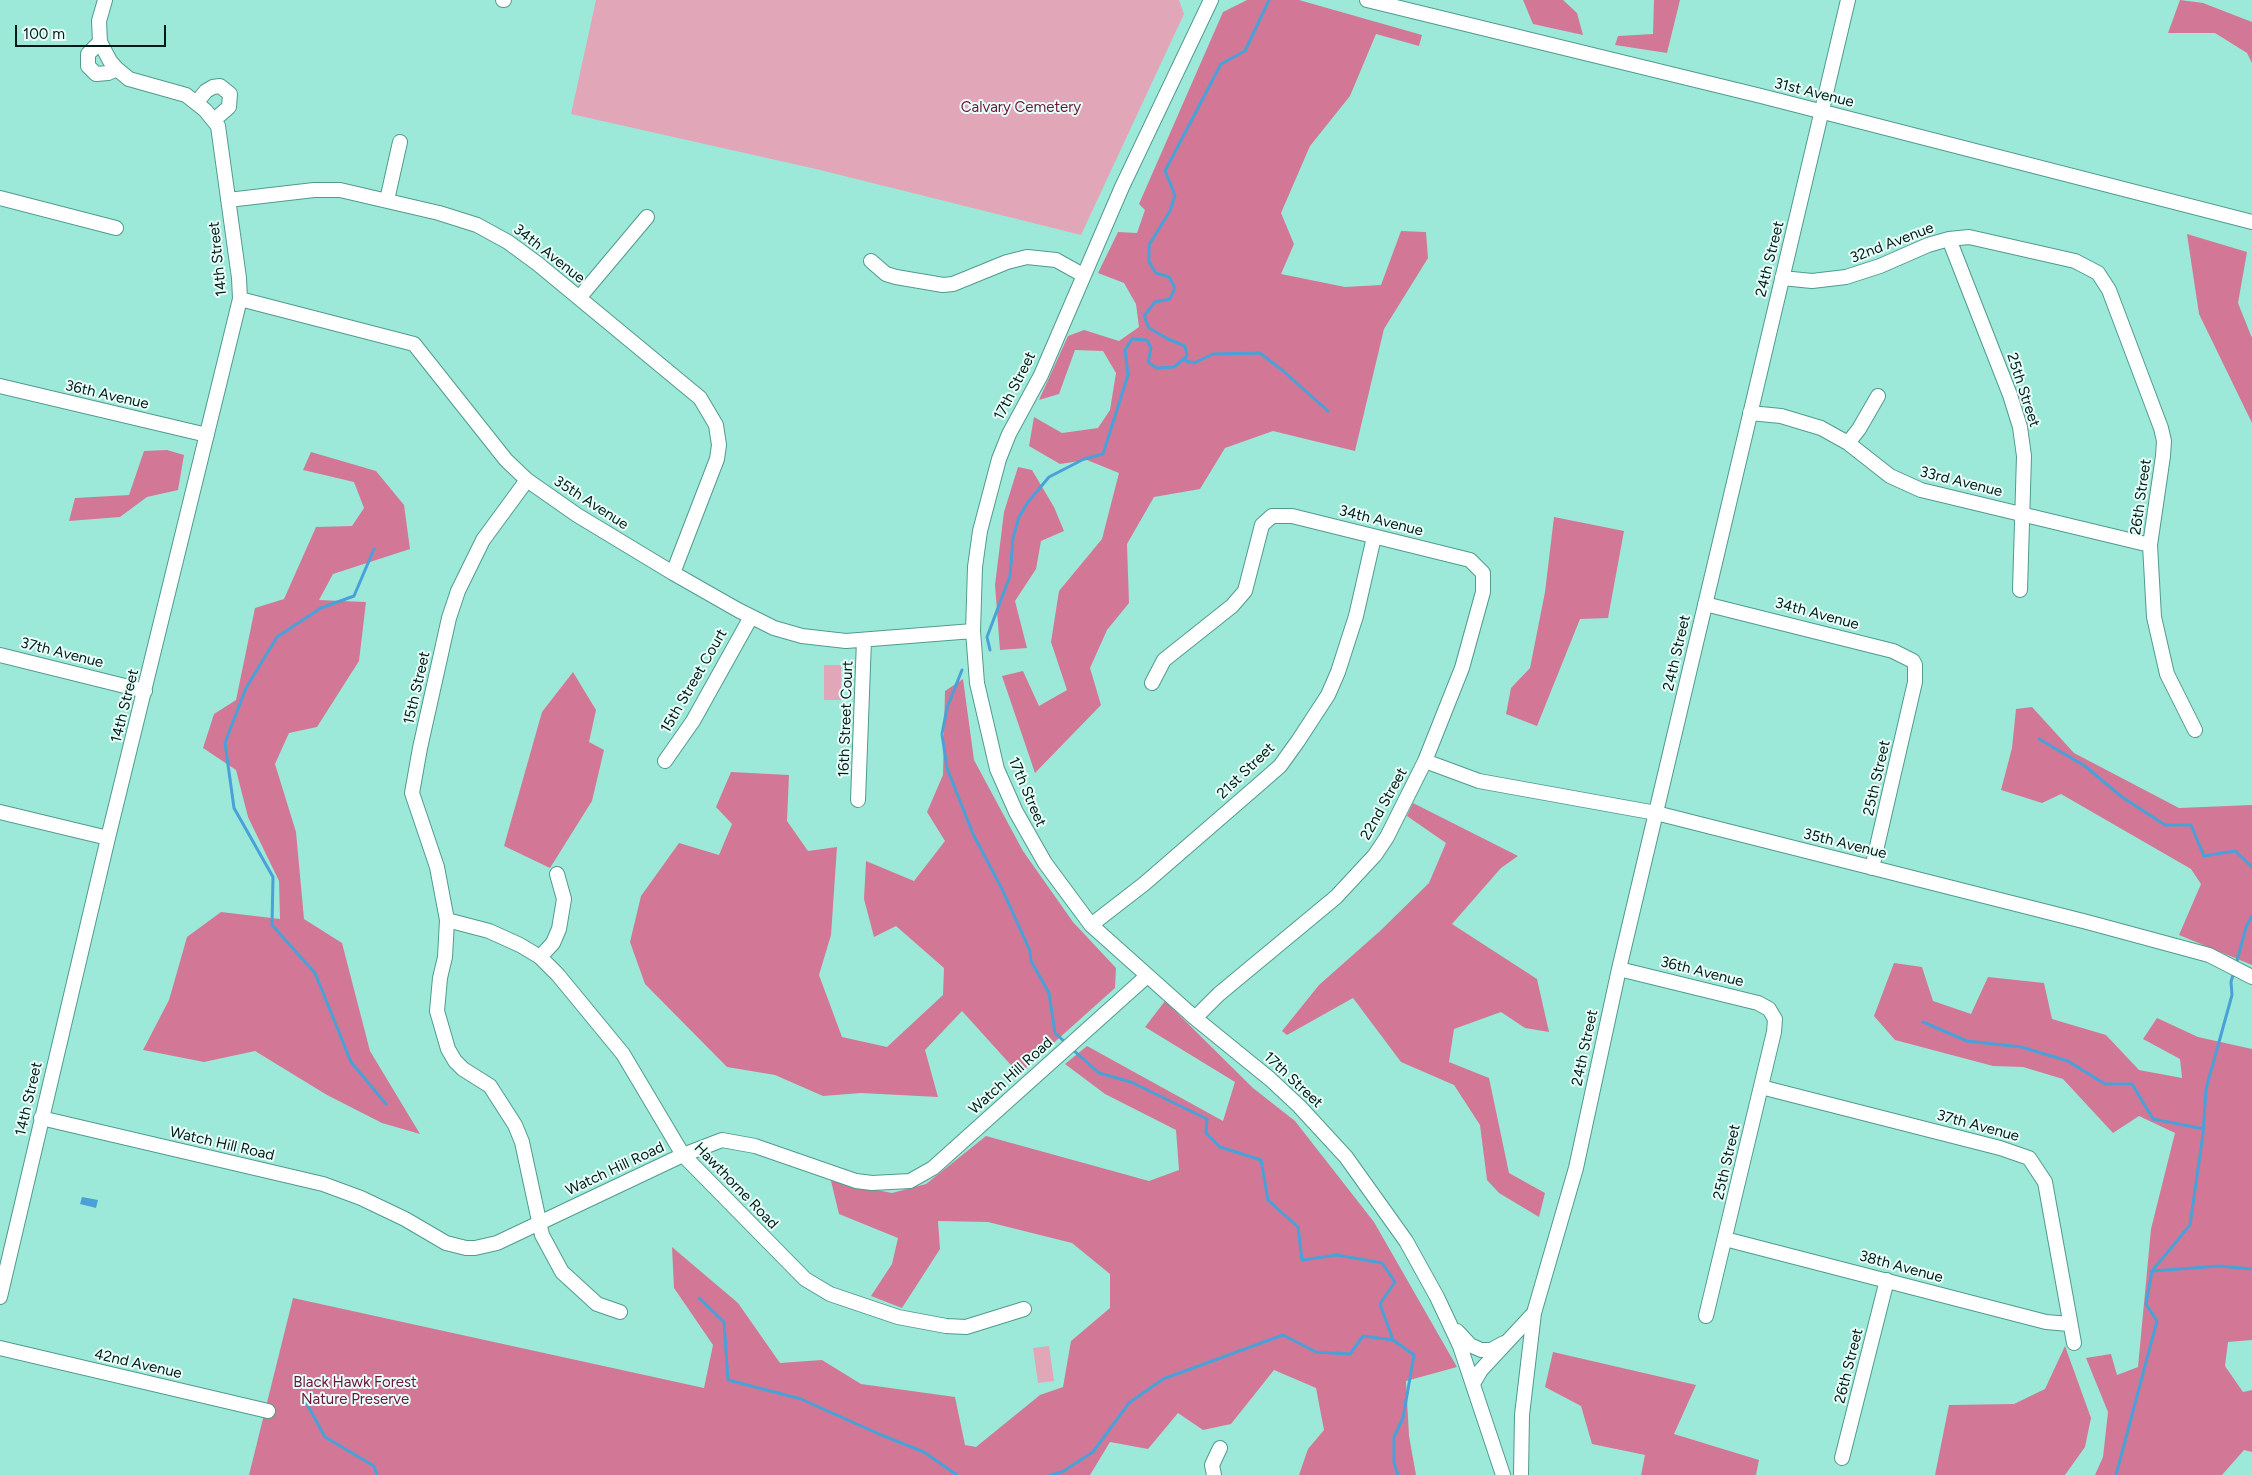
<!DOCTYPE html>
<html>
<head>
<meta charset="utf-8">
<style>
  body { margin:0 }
  #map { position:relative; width:2252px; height:1475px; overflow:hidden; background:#9de9d9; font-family:Figtree,sans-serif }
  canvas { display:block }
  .scale { position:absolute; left:15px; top:25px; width:151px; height:22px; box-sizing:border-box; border:2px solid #001b16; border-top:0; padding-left:6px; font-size:15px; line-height:18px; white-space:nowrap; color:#001b16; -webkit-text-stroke:4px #e9fef9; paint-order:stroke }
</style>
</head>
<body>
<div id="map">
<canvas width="2252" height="1475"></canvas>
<div class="scale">100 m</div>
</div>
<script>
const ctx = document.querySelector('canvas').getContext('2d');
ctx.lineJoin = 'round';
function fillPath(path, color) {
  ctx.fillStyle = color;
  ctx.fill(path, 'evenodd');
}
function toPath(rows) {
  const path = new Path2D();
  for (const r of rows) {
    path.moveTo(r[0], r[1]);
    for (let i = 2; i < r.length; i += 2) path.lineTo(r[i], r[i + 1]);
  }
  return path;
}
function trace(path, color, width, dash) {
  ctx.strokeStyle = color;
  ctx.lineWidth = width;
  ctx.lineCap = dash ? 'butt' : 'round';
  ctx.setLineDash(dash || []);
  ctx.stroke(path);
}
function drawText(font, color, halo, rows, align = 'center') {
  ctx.font = font + ' Figtree,sans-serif';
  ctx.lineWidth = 4;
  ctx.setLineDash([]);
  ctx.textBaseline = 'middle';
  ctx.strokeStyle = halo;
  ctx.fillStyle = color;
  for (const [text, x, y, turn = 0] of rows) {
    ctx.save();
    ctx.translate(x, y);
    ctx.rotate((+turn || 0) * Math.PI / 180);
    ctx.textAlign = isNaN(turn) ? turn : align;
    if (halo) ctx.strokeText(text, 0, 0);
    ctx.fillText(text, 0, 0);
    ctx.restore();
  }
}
fillPath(toPath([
  [596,0,1179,0,1184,14,1081,235,816,169,571,114],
  [824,665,841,665,841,700,824,700],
  [1049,1346,1054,1381,1038,1383,1033,1348]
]), '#e1a7b8');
fillPath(toPath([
  [1247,0,1299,0,1422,35,1419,46,1376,34,1350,96,1310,146,1281,213,1294,244,1281,274,1345,287,1381,285,1401,231,1426,232,1428,258,1384,329,1355,451,1273,431,1225,448,1200,489,1154,497,1127,544,1129,603,1107,630,1090,668,1101,705,1035,773,1002,676,1023,671,1039,706,1067,690,1051,642,1059,591,1102,539,1119,473,1087,460,1060,464,1029,446,1034,417,1062,433,1098,428,1110,410,1116,373,1103,351,1075,350,1059,394,1039,400,1068,336,1084,330,1119,341,1139,327,1136,304,1124,283,1098,273,1118,232,1137,233,1145,210,1139,204,1223,12],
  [1523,0,1563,0,1577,13,1583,35,1533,24],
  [1654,0,1680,0,1667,53,1615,45,1618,36,1653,34],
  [2180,0,2203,3,2252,22,2252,63,2247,53,2215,33,2168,33],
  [2187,234,2247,252,2238,303,2252,338,2252,423,2199,314],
  [167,450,184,455,178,490,147,497,120,517,69,521,75,498,129,495,144,451],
  [311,452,376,471,404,505,410,549,333,574,319,600,366,602,359,661,317,727,289,733,275,764,296,832,304,919,342,943,370,1051,420,1134,382,1123,327,1095,255,1051,204,1062,143,1050,169,1000,187,937,221,912,280,919,279,881,248,817,236,770,203,748,214,714,236,700,255,608,284,599,316,527,352,526,364,508,354,482,303,470],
  [1018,467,1032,470,1054,507,1064,531,1041,541,1036,569,1015,601,1027,648,1000,650,995,585,1004,512],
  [1554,517,1624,531,1608,618,1580,619,1537,726,1506,714,1511,688,1530,668,1545,592],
  [573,672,596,710,589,742,604,750,592,801,550,868,504,846,542,712],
  [963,679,974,760,1023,851,1073,922,1116,968,1115,988,1019,1074,962,1011,925,1050,938,1097,861,1093,823,1096,775,1075,727,1067,645,984,630,942,641,896,679,843,719,855,732,824,716,807,731,772,789,775,787,821,808,851,837,847,831,935,819,975,842,1037,887,1047,943,995,944,968,896,926,874,937,864,899,866,861,914,881,945,841,927,812,943,775,945,691],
  [2032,707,2074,753,2179,808,2252,805,2252,965,2179,935,2201,884,2191,869,2061,794,2042,803,2001,790,2012,748,2016,709],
  [1413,803,1518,856,1501,868,1452,924,1537,979,1549,1032,1525,1028,1501,1012,1454,1029,1449,1062,1489,1078,1509,1173,1545,1193,1539,1217,1499,1193,1487,1180,1480,1125,1454,1085,1401,1062,1353,998,1287,1035,1282,1031,1319,985,1380,931,1429,883,1446,843,1407,816],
  [1894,963,1922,967,1933,1001,1971,1014,1988,977,2044,983,2052,1019,2106,1035,2139,1070,2182,1078,2180,1059,2143,1039,2157,1018,2198,1037,2252,1049,2252,1340,2228,1342,2225,1366,2243,1392,2252,1390,2252,1452,2244,1450,2222,1475,2095,1475,2103,1457,2108,1412,2086,1358,2111,1354,2117,1375,2138,1367,2151,1229,2175,1133,2139,1116,2113,1133,2063,1079,2023,1067,1993,1066,1895,1040,1874,1016],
  [1165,1001,1253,1088,1295,1121,1374,1222,1457,1367,1406,1381,1409,1436,1416,1475,1299,1475,1308,1449,1324,1430,1316,1388,1274,1370,1231,1424,1203,1430,1178,1413,1148,1449,1110,1442,1090,1475,249,1475,293,1298,704,1388,713,1345,674,1288,672,1247,738,1303,780,1363,822,1360,861,1384,955,1397,965,1445,976,1447,1040,1395,1063,1387,1071,1341,1110,1308,1110,1274,1072,1243,988,1222,938,1221,940,1249,902,1308,871,1296,892,1264,898,1238,839,1214,831,1181,892,1193,926,1184,986,1136,1149,1181,1179,1170,1176,1130,1105,1094,1065,1064,1087,1046,1223,1121,1235,1082,1145,1027],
  [2065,1346,2091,1418,2085,1447,2065,1475,1935,1475,1949,1405,2014,1404,2045,1389],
  [1553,1352,1696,1385,1674,1434,1759,1460,1756,1475,1641,1475,1645,1455,1592,1444,1581,1406,1545,1387]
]), '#d27896');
fillPath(toPath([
  [82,1197,98,1200,96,1208,80,1204]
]), '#49a1d8');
trace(toPath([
  [1183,360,1194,363,1213,354,1260,353,1282,370,1328,411],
  [374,549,354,596,321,608,277,637,246,688,225,743,234,808,273,877,272,925,315,973,351,1062,386,1104],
  [990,650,987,637,1010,576,1013,538,1019,517,1028,502,1049,477,1084,459,1103,454,1128,375,1125,350,1132,339,1147,340,1151,348,1148,362,1157,368,1174,367,1187,356,1185,346,1168,339,1149,328,1144,316,1155,302,1170,299,1175,288,1169,277,1156,273,1149,262,1149,245,1170,211,1175,195,1165,171,1221,64,1245,51,1269,0],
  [962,670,947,708,942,734,947,768,973,834,1003,891,1030,951,1031,961,1049,993,1055,1033,1066,1043],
  [2039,739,2085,766,2122,797,2165,825,2191,825,2204,856,2235,851,2252,867],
  [2236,965,2246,927,2252,916],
  [1923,1022,1967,1041,2021,1047,2068,1061,2105,1084,2132,1084,2153,1119,2204,1129],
  [1072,1049,1099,1073,1131,1082,1207,1119,1206,1133,1220,1147,1261,1160,1268,1200,1298,1227,1302,1260,1337,1255,1382,1263,1395,1282,1380,1304,1393,1340,1414,1355,1403,1418,1394,1437,1394,1463,1398,1475],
  [2153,1271,2219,1266,2252,1269],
  [699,1298,724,1322,728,1380,801,1399,879,1434,924,1452,957,1475],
  [302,1395,325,1437,374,1466,377,1475],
  [1050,1475,1062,1472,1093,1452,1129,1403,1163,1379,1283,1335,1316,1352,1350,1354,1363,1336,1393,1340],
  [2116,1475,2157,1321,2146,1304,2152,1271,2190,1225,2203,1134,2206,1089,2232,995,2231,982,2234,971]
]), '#49a1d8', 3);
const minor = toPath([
  [503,0,504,0],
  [1211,0,1122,187,1041,375,1009,434,999,459,980,531,975,567,973,631,977,683,997,769,1016,812,1045,863,1091,925,1195,1018,1270,1079,1299,1106,1346,1157,1406,1241,1437,1297,1460,1346,1503,1475],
  [1367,0,1761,96,2252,222],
  [100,42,88,54,88,66,96,74,108,73,117,69],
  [197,102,206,91,213,87,220,86,230,94,229,107,214,120],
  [0,198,116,228],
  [228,200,314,190,340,190,439,213,477,225,508,242,538,264,700,398,716,425,719,445,717,459,673,573],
  [387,200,400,142],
  [1949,239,2010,395,2020,427,2024,456,2020,590],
  [871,261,886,274,896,277,943,285,953,284,1007,262,1027,257,1056,260,1083,275],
  [1782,278,1812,281,1846,277,1880,266,1928,245,1949,239,1969,237,2075,261,2098,273,2109,290,2161,428,2164,441,2163,456,2150,545,2154,617,2167,674,2195,730],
  [579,298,647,217],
  [240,299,414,344,506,460,527,480,577,515,673,573,738,610,774,628,802,636,846,641,973,631],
  [0,386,207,435],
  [1750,413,1781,416,1821,428,1848,443,1890,476,1921,490,2150,545],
  [1848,443,1859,429,1878,396],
  [527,480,483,540,458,591,449,618,420,748,412,793,437,867,447,920,445,957,440,978,437,1011,448,1049,455,1061,463,1069,490,1086,515,1125,522,1142,542,1235,562,1272,597,1304,620,1312],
  [1705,604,1893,651,1913,661,1915,665,1915,682,1872,868],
  [0,655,145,691],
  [1152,683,1164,660,1232,606,1245,591,1262,525,1272,516,1292,516,1470,560,1483,573,1483,592,1462,668,1425,761,1387,837,1375,855,1336,897,1219,994,1195,1018],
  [665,761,693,721,751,617],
  [1425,761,1479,781,1656,813,2087,922,2209,955,2252,977],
  [858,800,864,640],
  [0,812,108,838],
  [447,920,489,931,520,945,540,957,558,975,623,1054,683,1155,805,1279,830,1294,898,1317,946,1326,966,1327,1024,1309],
  [1091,925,1144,884,1256,787,1280,766,1298,741,1328,695,1338,672,1356,616,1374,537],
  [540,957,553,943,559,929,564,899,557,874],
  [1619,969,1758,1003,1769,1009,1775,1019,1774,1032,1706,1316],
  [1761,1087,2000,1148,2029,1158,2045,1182,2074,1343],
  [41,1118,323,1184,361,1198,405,1219,446,1243,466,1248,475,1248,497,1243,683,1155,722,1140,755,1146,856,1181,872,1183,910,1181,933,1168,1147,976],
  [1725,1239,2046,1322,2069,1324],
  [0,1297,108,838,240,299,239,278,218,126,205,110,186,95,129,79,117,69,110,61,100,42,99,21,105,0],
  [1457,1331,1470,1345,1481,1350,1491,1350,1504,1343],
  [0,1348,268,1411],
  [1474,1382,1481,1370,1534,1313],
  [1842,1458,1887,1280],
  [1214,1475,1212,1465,1220,1448],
  [1521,1475,1522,1415,1534,1313,1576,1168,1619,969,1848,0]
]);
trace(minor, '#509b8d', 16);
trace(minor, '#fff', 14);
drawText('15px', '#001b16', '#e9fef9', [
  ["31st Avenue",1814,93,14],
  ["32nd Avenue",1892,243,-21],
  ["34th Avenue",549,254,38],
  ["14th Street",218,259,-96],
  ["24th Street",1770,259,-76],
  ["17th Street",1015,386,-63],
  ["25th Street",2023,390,72],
  ["36th Avenue",107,395,13],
  ["33rd Avenue",1961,482,14],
  ["26th Street",2141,497,-82],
  ["35th Avenue",591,503,33],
  ["34th Avenue",1381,521,14],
  ["34th Avenue",1817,614,15],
  ["37th Avenue",62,653,14],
  ["24th Street",1677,653,-77],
  ["15th Street Court",694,681,-60],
  ["15th Street",417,688,-77],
  ["14th Street",125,706,-76],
  ["16th Street Court",846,719,-88],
  ["21st Street",1246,771,-44],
  ["25th Street",1877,778,-77],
  ["17th Street",1027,792,67],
  ["22nd Street",1384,804,-61],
  ["35th Avenue",1845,844,14],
  ["36th Avenue",1702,972,14],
  ["24th Street",1585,1048,-78],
  ["Watch Hill Road",1011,1076,-42],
  ["17th Street",1293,1080,43],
  ["14th Street",29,1099,-77],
  ["37th Avenue",1978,1126,15],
  ["Watch Hill Road",222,1144,13],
  ["25th Street",1727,1162,-77],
  ["Watch Hill Road",615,1169,-25],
  ["Hawthorne Road",736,1186,46],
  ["38th Avenue",1901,1267,15],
  ["42nd Avenue",138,1364,13],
  ["26th Street",1849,1366,-76]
]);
drawText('15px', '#69173a', '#e9fef9', [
  ["Calvary Cemetery",1021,108],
  ["Black Hawk Forest",355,1383],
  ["Nature Preserve",355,1400]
]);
</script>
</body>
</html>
